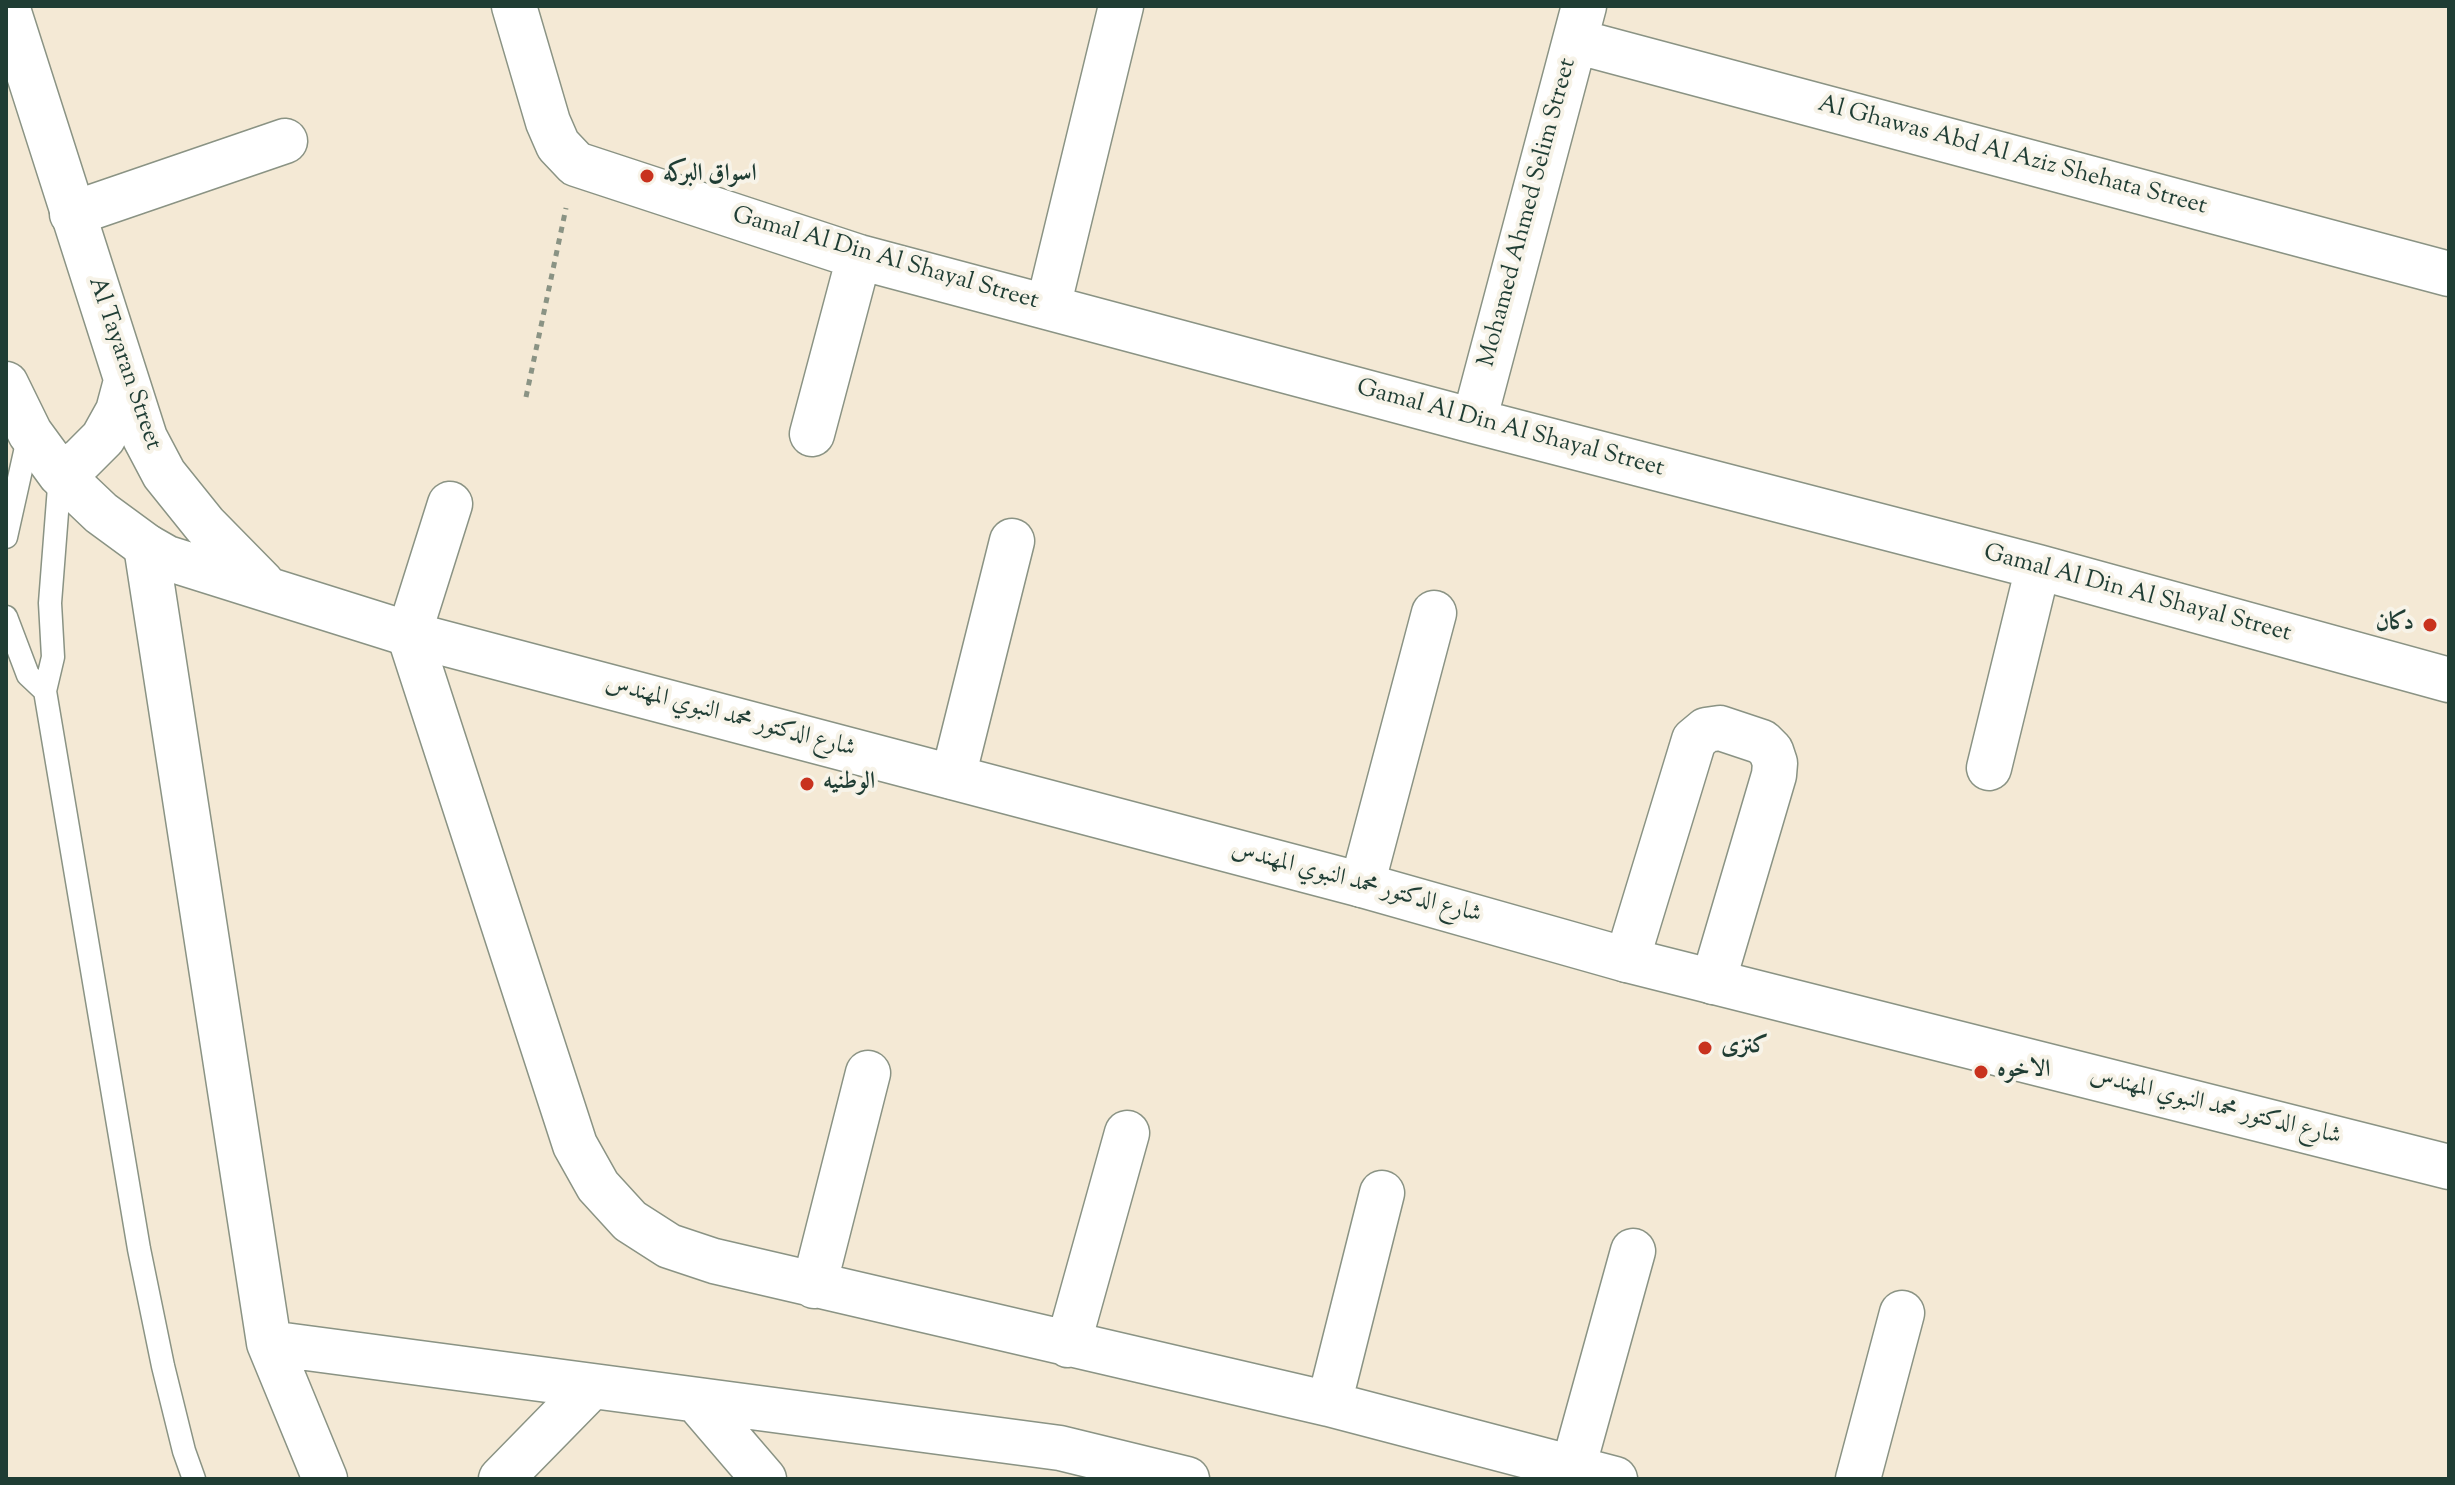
<!DOCTYPE html>
<html>
<head>
<meta charset="utf-8">
<style>
  body { margin:0 }
  #map { position:relative; width:2455px; height:1485px; overflow:hidden; background:#f4e9d5; font-family:"Sorts Mill Goudy",serif }
  canvas { display:block }
  .frame { position:absolute; inset:0; border:8px solid #1f3d34; pointer-events:none }
</style>
</head>
<body>
<div id="map">
<canvas width="2455" height="1485"></canvas>
<div class="frame"></div>
</div>
<script>
const ctx = document.querySelector('canvas').getContext('2d');
ctx.lineJoin = 'round';
function toPath(rows) {
  const path = new Path2D();
  for (const r of rows) {
    path.moveTo(r[0], r[1]);
    for (let i = 2; i < r.length; i += 2) path.lineTo(r[i], r[i + 1]);
  }
  return path;
}
function trace(path, color, width, dash) {
  ctx.strokeStyle = color;
  ctx.lineWidth = width;
  ctx.lineCap = dash ? 'butt' : 'round';
  ctx.setLineDash(dash || []);
  ctx.stroke(path);
}
function drawText(font, color, halo, rows, align = 'center') {
  ctx.font = font + ' "Sorts Mill Goudy",Amiri,serif';
  ctx.lineWidth = 8;
  ctx.setLineDash([]);
  ctx.textBaseline = 'middle';
  ctx.strokeStyle = halo;
  ctx.fillStyle = color;
  for (const [text, x, y, turn = 0] of rows) {
    ctx.save();
    ctx.translate(x, y);
    ctx.rotate((+turn || 0) * Math.PI / 180);
    ctx.textAlign = isNaN(turn) ? turn : align;
    if (halo) ctx.strokeText(text, 0, 0);
    ctx.fillText(text, 0, 0);
    ctx.restore();
  }
}
const lane = toPath([
  [60,474,50,603,53,657,45,691,139,1249,163,1366,184,1451,194,1479],
  [6,537,29,434],
  [6,617,28,675,45,691]
]);
const street = toPath([
  [514,6,548,122,558,145,576,164,859,257,1474,421,2038,567,2449,680],
  [1575,41,2449,274],
  [72,214,285,141],
  [1048,307,1121,6],
  [1474,421,1584,6],
  [812,434,859,257],
  [450,504,409,634,575,1145,598,1186,630,1221,669,1246,714,1261,1329,1404,1615,1479],
  [146,546,269,1343,325,1479],
  [1989,768,2038,567],
  [953,777,1012,541],
  [1362,885,1434,613],
  [1627,960,1694,740,1706,730,1720,728,1762,742,1771,751,1775,763,1774,775,1713,982],
  [814,1286,868,1073],
  [269,1343,1060,1448,1187,1479],
  [1068,1345,1127,1133],
  [697,1401,764,1479],
  [1329,1404,1382,1193],
  [1573,1468,1633,1251],
  [501,1479,591,1387],
  [1858,1479,1902,1313]
]);
const secondary = toPath([
  [7,6,145,438,164,474,205,525,262,583],
  [6,384,30,433,60,474,101,513,146,546,167,558,409,634,1362,885,1627,960,2449,1167],
  [60,474,81,460,103,438,118,411,126,381]
]);
trace(lane, '#8a9384', 25);
trace(street, '#8a9384', 47);
trace(secondary, '#8a9384', 47);
trace(toPath([
  [526,397,566,208]
]), '#8a9384', 5, [6, 6]);
trace(lane, '#fff', 22);
trace(street, '#fff', 44);
trace(secondary, '#fff', 44);
for (const [x, y, r, color] of [
  [647,176,8,"#c8321e"],
  [2430,625,8,"#c8321e"],
  [807,784,8,"#c8321e"],
  [1705,1048,8,"#c8321e"],
  [1981,1072,8,"#c8321e"]
]) {
  const dot = new Path2D();
  dot.arc(x, y, r, 0, 2 * Math.PI);
  ctx.fillStyle = color;
  ctx.fill(dot);
  trace(dot, '#f7f3e8', 3);
}
drawText('24px', '#1f3d34', '#f7f3e8', [
  ["Al Ghawas Abd Al Aziz Shehata Street",2012,157,15],
  ["Mohamed Ahmed Selim Street",1529,213,-75],
  ["Gamal Al Din Al Shayal Street",885,260,16],
  ["Al Tayaran Street",123,364,71],
  ["Gamal Al Din Al Shayal Street",1510,430,15],
  ["Gamal Al Din Al Shayal Street",2137,595,15],
  ["شارع الدكتور محمد النبوي المهندس",730,718,15],
  ["شارع الدكتور محمد النبوي المهندس",1356,884,15],
  ["شارع الدكتور محمد النبوي المهندس",2215,1108,14]
]);
drawText('bold 24px', '#1f3d34', '#f7f3e8', [
  ["اسواق البركه",663,176],
  ["دكان",2414,625,"right"],
  ["الوطنيه",823,784],
  ["كنزى",1721,1048],
  ["الاخوه",1997,1072]
], 'left');
</script>
</body>
</html>
